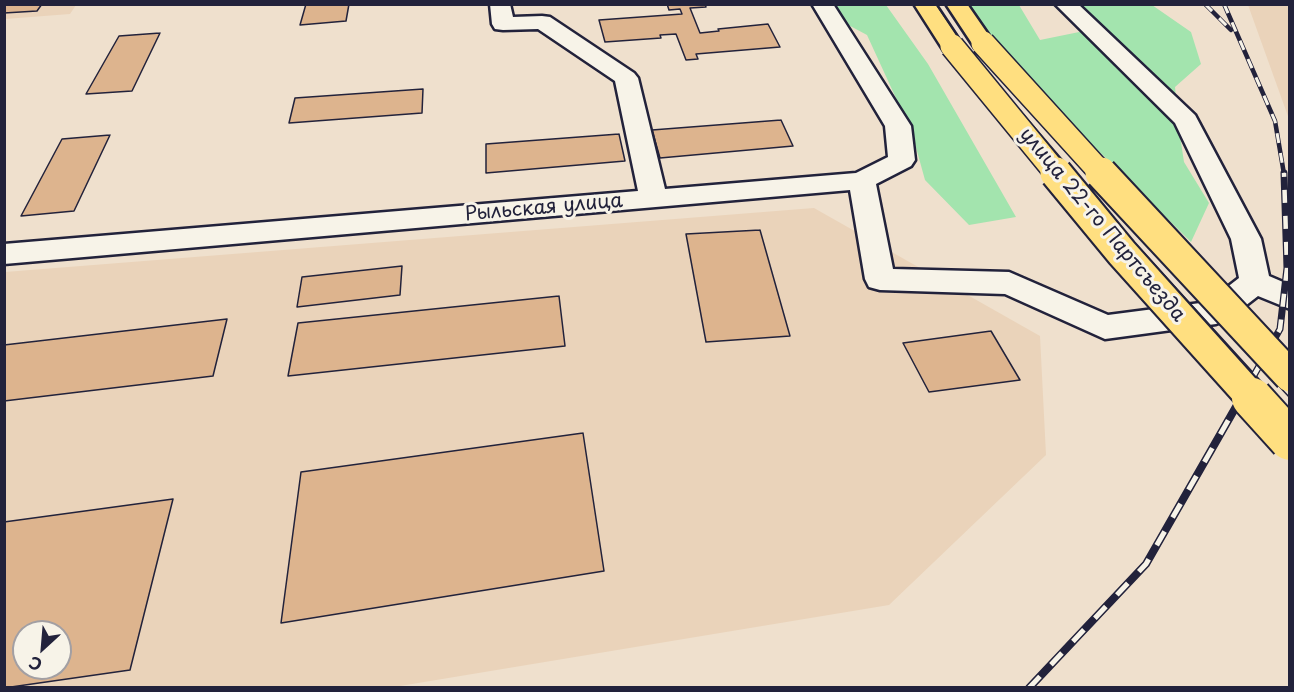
<!DOCTYPE html>
<html>
<head>
<meta charset="utf-8">
<style>
  body { margin:0 }
  #map { position:relative; width:1294px; height:692px; overflow:hidden; background:#efe0cd; font-family:"Playpen Sans",sans-serif }
  canvas { display:block }
  .frame { position:absolute; inset:0; border:6px solid #22223b; pointer-events:none }
  .north { position:absolute; left:12px; top:620px; width:60px; height:60px; box-sizing:border-box; background:#f7f3e8; border:2px solid #a29fa3; border-radius:50%; rotate:206deg; font-size:16px; font-weight:700; line-height:24px; text-align:center; color:#22223b }
  .north::after { content:''; display:block; margin:auto; width:21px; height:27px; background:#22223b; clip-path:polygon(50% 0,100% 100%,50% 72%,0 100%) }
</style>
</head>
<body>
<div id="map">
<canvas width="1294" height="692"></canvas>
<div class="frame"></div>
<div class="north">С</div>
</div>
<script>
const ctx = document.querySelector('canvas').getContext('2d');
ctx.lineJoin = 'round';
function fillPath(path, color) {
  ctx.fillStyle = color;
  ctx.fill(path, 'evenodd');
}
function toPath(rows) {
  const path = new Path2D();
  for (const r of rows) {
    path.moveTo(r[0], r[1]);
    for (let i = 2; i < r.length; i += 2) path.lineTo(r[i], r[i + 1]);
  }
  return path;
}
function trace(path, color, width, dash) {
  ctx.strokeStyle = color;
  ctx.lineWidth = width;
  ctx.lineCap = dash ? 'butt' : 'round';
  ctx.setLineDash(dash || []);
  ctx.stroke(path);
}
function drawText(font, color, halo, rows, align = 'center') {
  ctx.font = font + ' "Playpen Sans",sans-serif';
  ctx.lineWidth = 6;
  ctx.setLineDash([]);
  ctx.textBaseline = 'middle';
  ctx.strokeStyle = halo;
  ctx.fillStyle = color;
  for (const [text, x, y, turn = 0] of rows) {
    ctx.save();
    ctx.translate(x, y);
    ctx.rotate((+turn || 0) * Math.PI / 180);
    ctx.textAlign = isNaN(turn) ? turn : align;
    if (halo) ctx.strokeText(text, 0, 0);
    ctx.fillText(text, 0, 0);
    ctx.restore();
  }
}
fillPath(toPath([
  [5,5,76,5,70,14,5,19],
  [1248,5,1289,5,1289,119],
  [814,208,1040,336,1046,455,889,605,394,687,5,688,5,272],
  [24,632,60,632,60,668,24,668]
]), '#ead3ba');
fillPath(toPath([
  [1069,4,1152,5,1191,32,1201,64,1175,87,1179,129,1184,162,1209,203,1191,242,1002,56,965,5,1019,5,1040,40,1089,30],
  [811,5,886,5,928,64,1016,217,969,225,925,180,912,133,867,35]
]), '#a3e4ae');
const building = toPath([
  [4,4,42,4,37,11,4,13,4,4],
  [306,4,349,4,346,21,300,25,306,4],
  [667,4,705,4,706,7,690,8,700,33,719,31,718,29,768,24,780,47,696,54,698,59,686,60,676,34,660,35,661,38,605,42,599,20,682,14,680,9,669,10,667,4],
  [160,33,132,91,86,94,119,36,160,33],
  [423,89,422,113,289,123,295,98,423,89],
  [781,120,793,146,660,158,652,130,781,120],
  [619,134,625,161,486,173,486,144,619,134],
  [110,135,74,211,21,216,62,139,110,135],
  [760,230,790,336,706,342,686,234,760,230],
  [402,266,400,295,297,307,302,277,402,266],
  [559,296,565,346,288,376,298,323,559,296],
  [227,319,213,376,4,401,4,345,227,319],
  [991,331,1020,380,929,392,903,343,991,331],
  [583,433,604,571,281,623,301,472,583,433],
  [173,499,130,670,4,688,4,522,173,499],
  [24,632,60,632,60,668,24,668,24,632]
]);
fillPath(building, '#ddb48e');
trace(building, '#22223b', 1.5);
const minor = toPath([
  [490,4,510,4,513,17,542,16,550,17,634,73,638,78,665,189,856,173,888,157,885,126,812,4,833,4,911,126,915,160,911,166,876,184,893,269,1009,272,1108,315,1208,302,1239,278,1231,239,1175,123,1055,4,1078,4,1195,115,1261,239,1269,276,1290,285,1290,309,1258,296,1227,320,1216,324,1105,339,1005,294,880,290,869,287,865,279,850,190,4,264,4,244,638,191,615,81,538,29,503,30,495,29,492,24,490,4]
]);
const major = toPath([
  [914,4,935,4,963,46,960,51,952,53,944,51,914,4],
  [946,4,967,4,994,43,991,48,983,50,975,48,946,4]
]);
trace(minor, '#22223b', 5);
trace(major, '#22223b', 5);
fillPath(minor, '#f7f3e8');
fillPath(major, '#ffdf80');
trace(toPath([
  [936,4,964,45,1114,220,1290,413],
  [1156,254,1290,398]
]), '#22223b', 1.5);
const railFar2 = toPath([
  [1205,4,1231,30],
  [1224,4,1275,121,1284,174]
]);
const railFar1 = toPath([
  [1240,400,1280,329,1287,268,1284,173]
]);
const rail = toPath([
  [1029,688,1146,564,1241,398]
]);
trace(railFar2, '#22223b', 4.5);
trace(railFar1, '#22223b', 7);
trace(rail, '#22223b', 8);
trace(railFar2, '#f7f3e8', 3, [10]);
trace(railFar1, '#f7f3e8', 4.5, [13]);
trace(rail, '#f7f3e8', 5, [16]);
const majorBridgeFar2 = toPath([
  [983,43,1102,174],
  [952,46,1057,174]
]);
const majorBridgeFar1 = toPath([
  [1056,173,1122,253,1254,400],
  [1101,173,1290,376]
]);
const majorBridge = toPath([
  [1252,398,1290,440]
]);
trace(majorBridgeFar2, '#22223b', 26, []);
trace(majorBridgeFar1, '#22223b', 35, []);
trace(majorBridge, '#22223b', 44, []);
trace(majorBridgeFar2, '#ffdf80', 23);
trace(majorBridgeFar1, '#ffdf80', 31);
trace(majorBridge, '#ffdf80', 40);
drawText('20px', '#22223b', '#f7f3e8', [
  ["Рыльская улица",544,208,-5],
  ["улица 22-го Партсъезда",1102,225,50]
]);
</script>
</body>
</html>
